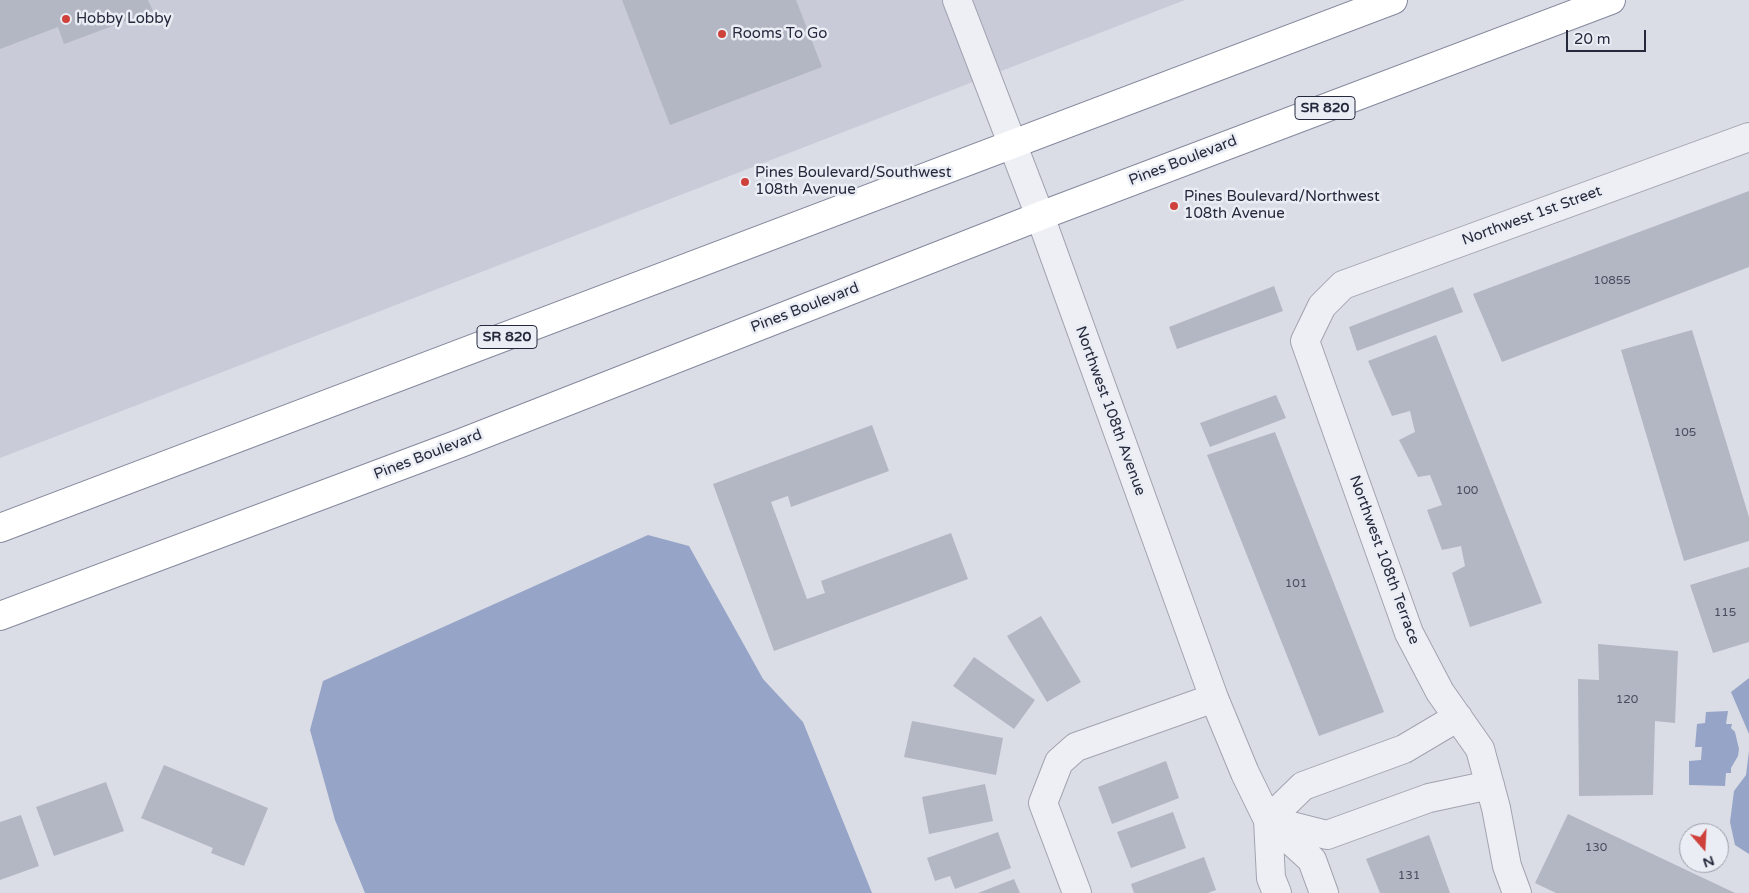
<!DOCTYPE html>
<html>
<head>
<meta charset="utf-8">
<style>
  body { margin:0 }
  #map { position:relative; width:1749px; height:893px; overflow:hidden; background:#dbdde6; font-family:"Varela Round",sans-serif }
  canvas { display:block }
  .north { position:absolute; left:1679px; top:823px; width:50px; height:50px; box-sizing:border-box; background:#eaedf4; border:1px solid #9b9faa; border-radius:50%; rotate:161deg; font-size:14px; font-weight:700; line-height:20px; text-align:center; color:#25293c }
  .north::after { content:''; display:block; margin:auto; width:18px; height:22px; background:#cf423c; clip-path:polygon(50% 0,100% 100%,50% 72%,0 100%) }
  .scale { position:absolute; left:1566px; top:30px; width:80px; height:22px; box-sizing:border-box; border:2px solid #25293c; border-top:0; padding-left:6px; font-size:15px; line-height:18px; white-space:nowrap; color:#25293c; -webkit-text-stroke:4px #eaedf4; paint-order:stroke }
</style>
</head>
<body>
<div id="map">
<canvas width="1749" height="893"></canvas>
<div class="north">N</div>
<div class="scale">20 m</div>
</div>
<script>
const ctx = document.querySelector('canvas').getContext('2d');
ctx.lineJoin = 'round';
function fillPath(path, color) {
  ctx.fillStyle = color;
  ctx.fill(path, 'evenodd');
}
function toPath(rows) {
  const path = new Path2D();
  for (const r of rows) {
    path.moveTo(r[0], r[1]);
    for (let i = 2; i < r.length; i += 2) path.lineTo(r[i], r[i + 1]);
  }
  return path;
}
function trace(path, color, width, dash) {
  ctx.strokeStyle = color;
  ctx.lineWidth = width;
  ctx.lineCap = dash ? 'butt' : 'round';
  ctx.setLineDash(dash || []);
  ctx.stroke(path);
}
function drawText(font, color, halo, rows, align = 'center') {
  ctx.font = font + ' "Varela Round",sans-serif';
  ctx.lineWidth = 5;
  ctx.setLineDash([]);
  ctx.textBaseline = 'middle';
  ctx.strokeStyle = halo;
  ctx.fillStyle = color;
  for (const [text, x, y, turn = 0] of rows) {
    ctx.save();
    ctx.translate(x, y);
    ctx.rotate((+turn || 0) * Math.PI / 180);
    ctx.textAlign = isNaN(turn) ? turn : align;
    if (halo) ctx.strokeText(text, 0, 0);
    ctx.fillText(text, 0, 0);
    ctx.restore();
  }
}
fillPath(toPath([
  [0,0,1185,0,0,458]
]), '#c9ccd8');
fillPath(toPath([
  [648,535,689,546,763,679,803,722,872,893,365,893,335,820,310,730,323,681],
  [1749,678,1749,734,1731,692],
  [1728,711,1726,724,1732,724,1731,728,1735,732,1739,749,1738,756,1731,768,1731,773,1726,773,1725,786,1689,785,1689,761,1701,760,1702,747,1695,747,1697,724,1705,723,1706,712],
  [1749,751,1749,854,1735,845,1730,822,1734,791,1746,775]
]), '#95a4c7');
fillPath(toPath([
  [0,0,148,0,153,11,64,44,58,27,0,49],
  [622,0,796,0,822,67,670,125],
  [1749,191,1749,267,1502,362,1473,294],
  [1274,286,1283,311,1177,349,1169,327],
  [1453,287,1463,312,1357,351,1349,327],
  [1692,330,1749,517,1749,541,1684,561,1621,350],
  [1436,335,1542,603,1470,627,1452,573,1465,566,1461,546,1442,550,1427,510,1442,505,1430,475,1418,477,1399,440,1415,432,1410,411,1392,416,1368,361],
  [1276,395,1286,418,1210,447,1200,423],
  [872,425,889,471,791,507,788,496,771,502,807,599,825,593,821,581,951,533,968,579,774,651,713,484],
  [1275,432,1384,712,1319,736,1207,455],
  [1749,567,1749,642,1713,653,1690,585],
  [1041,616,1081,682,1047,702,1007,636],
  [1598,644,1678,651,1675,723,1655,721,1653,795,1579,796,1578,679,1599,680],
  [974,657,1035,700,1014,729,953,686],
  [912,721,1003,738,996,775,904,757],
  [1166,761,1179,798,1112,824,1098,787],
  [164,765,268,808,244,866,211,853,213,848,141,818],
  [106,782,124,831,54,856,36,807],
  [985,784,993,821,929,834,922,797],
  [1173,812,1186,848,1131,868,1117,832],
  [1568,814,1735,893,1556,893,1535,883],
  [21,815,39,866,0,880,0,822],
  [998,832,1011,868,955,889,950,876,935,881,927,858],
  [1429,835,1450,893,1380,893,1366,859],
  [1204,857,1216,890,1208,893,1134,893,1131,884],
  [1014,879,1020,893,978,893]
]), '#b3b6c3');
const street = toPath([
  [957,0,1040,216,1214,698,1245,773,1268,820,1312,860,1324,893],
  [1268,820,1303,786,1404,749,1458,717],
  [1268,820,1271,878,1277,893],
  [1272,821,1327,835,1429,798,1490,785],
  [1077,893,1043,803,1059,762,1076,747,1214,698],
  [1517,893,1507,866,1496,808,1480,749,1440,692,1409,633,1305,341,1322,306,1343,285,1749,137]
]);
const highway = toPath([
  [0,528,1393,0],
  [0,616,461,443,1040,216,1611,0]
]);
trace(street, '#a1a3b0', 30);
trace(highway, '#83889d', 30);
trace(street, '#eeeff4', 28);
trace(highway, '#fff', 28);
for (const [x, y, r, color] of [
  [66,19,5,"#cf423c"],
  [722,34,5,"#cf423c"],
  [745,182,5,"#cf423c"],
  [1174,206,5,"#cf423c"]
]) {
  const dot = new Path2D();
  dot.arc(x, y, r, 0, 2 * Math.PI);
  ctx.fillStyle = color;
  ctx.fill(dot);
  trace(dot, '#eaedf4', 2);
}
drawText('12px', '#484c5e', null, [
  ["10855",1612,281],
  ["105",1685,433],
  ["100",1467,491],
  ["101",1296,584],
  ["115",1725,613],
  ["120",1627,700],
  ["130",1596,848],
  ["131",1409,876]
]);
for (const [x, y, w] of [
  [1325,108,60],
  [507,337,60]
]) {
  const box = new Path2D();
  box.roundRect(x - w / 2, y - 11.5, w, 23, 4);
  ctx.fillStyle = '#eaedf4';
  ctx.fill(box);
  trace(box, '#25293c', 1);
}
drawText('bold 14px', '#25293c', null, [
  ["SR 820",1325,108],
  ["SR 820",507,337]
]);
drawText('15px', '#25293c', '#eaedf4', [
  ["Hobby Lobby",76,19],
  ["Rooms To Go",732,34],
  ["Pines Boulevard/Southwest",755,173],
  ["108th Avenue",755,190],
  ["Pines Boulevard/Northwest",1184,197],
  ["108th Avenue",1184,214]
], 'left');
drawText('15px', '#25293c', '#eaedf4', [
  ["Pines Boulevard",1183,161,-21],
  ["Northwest 1st Street",1532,216,-20],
  ["Pines Boulevard",805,308,-21],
  ["Northwest 108th Avenue",1110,411,70],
  ["Pines Boulevard",428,455,-21],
  ["Northwest 108th Terrace",1384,560,70]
]);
</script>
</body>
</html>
